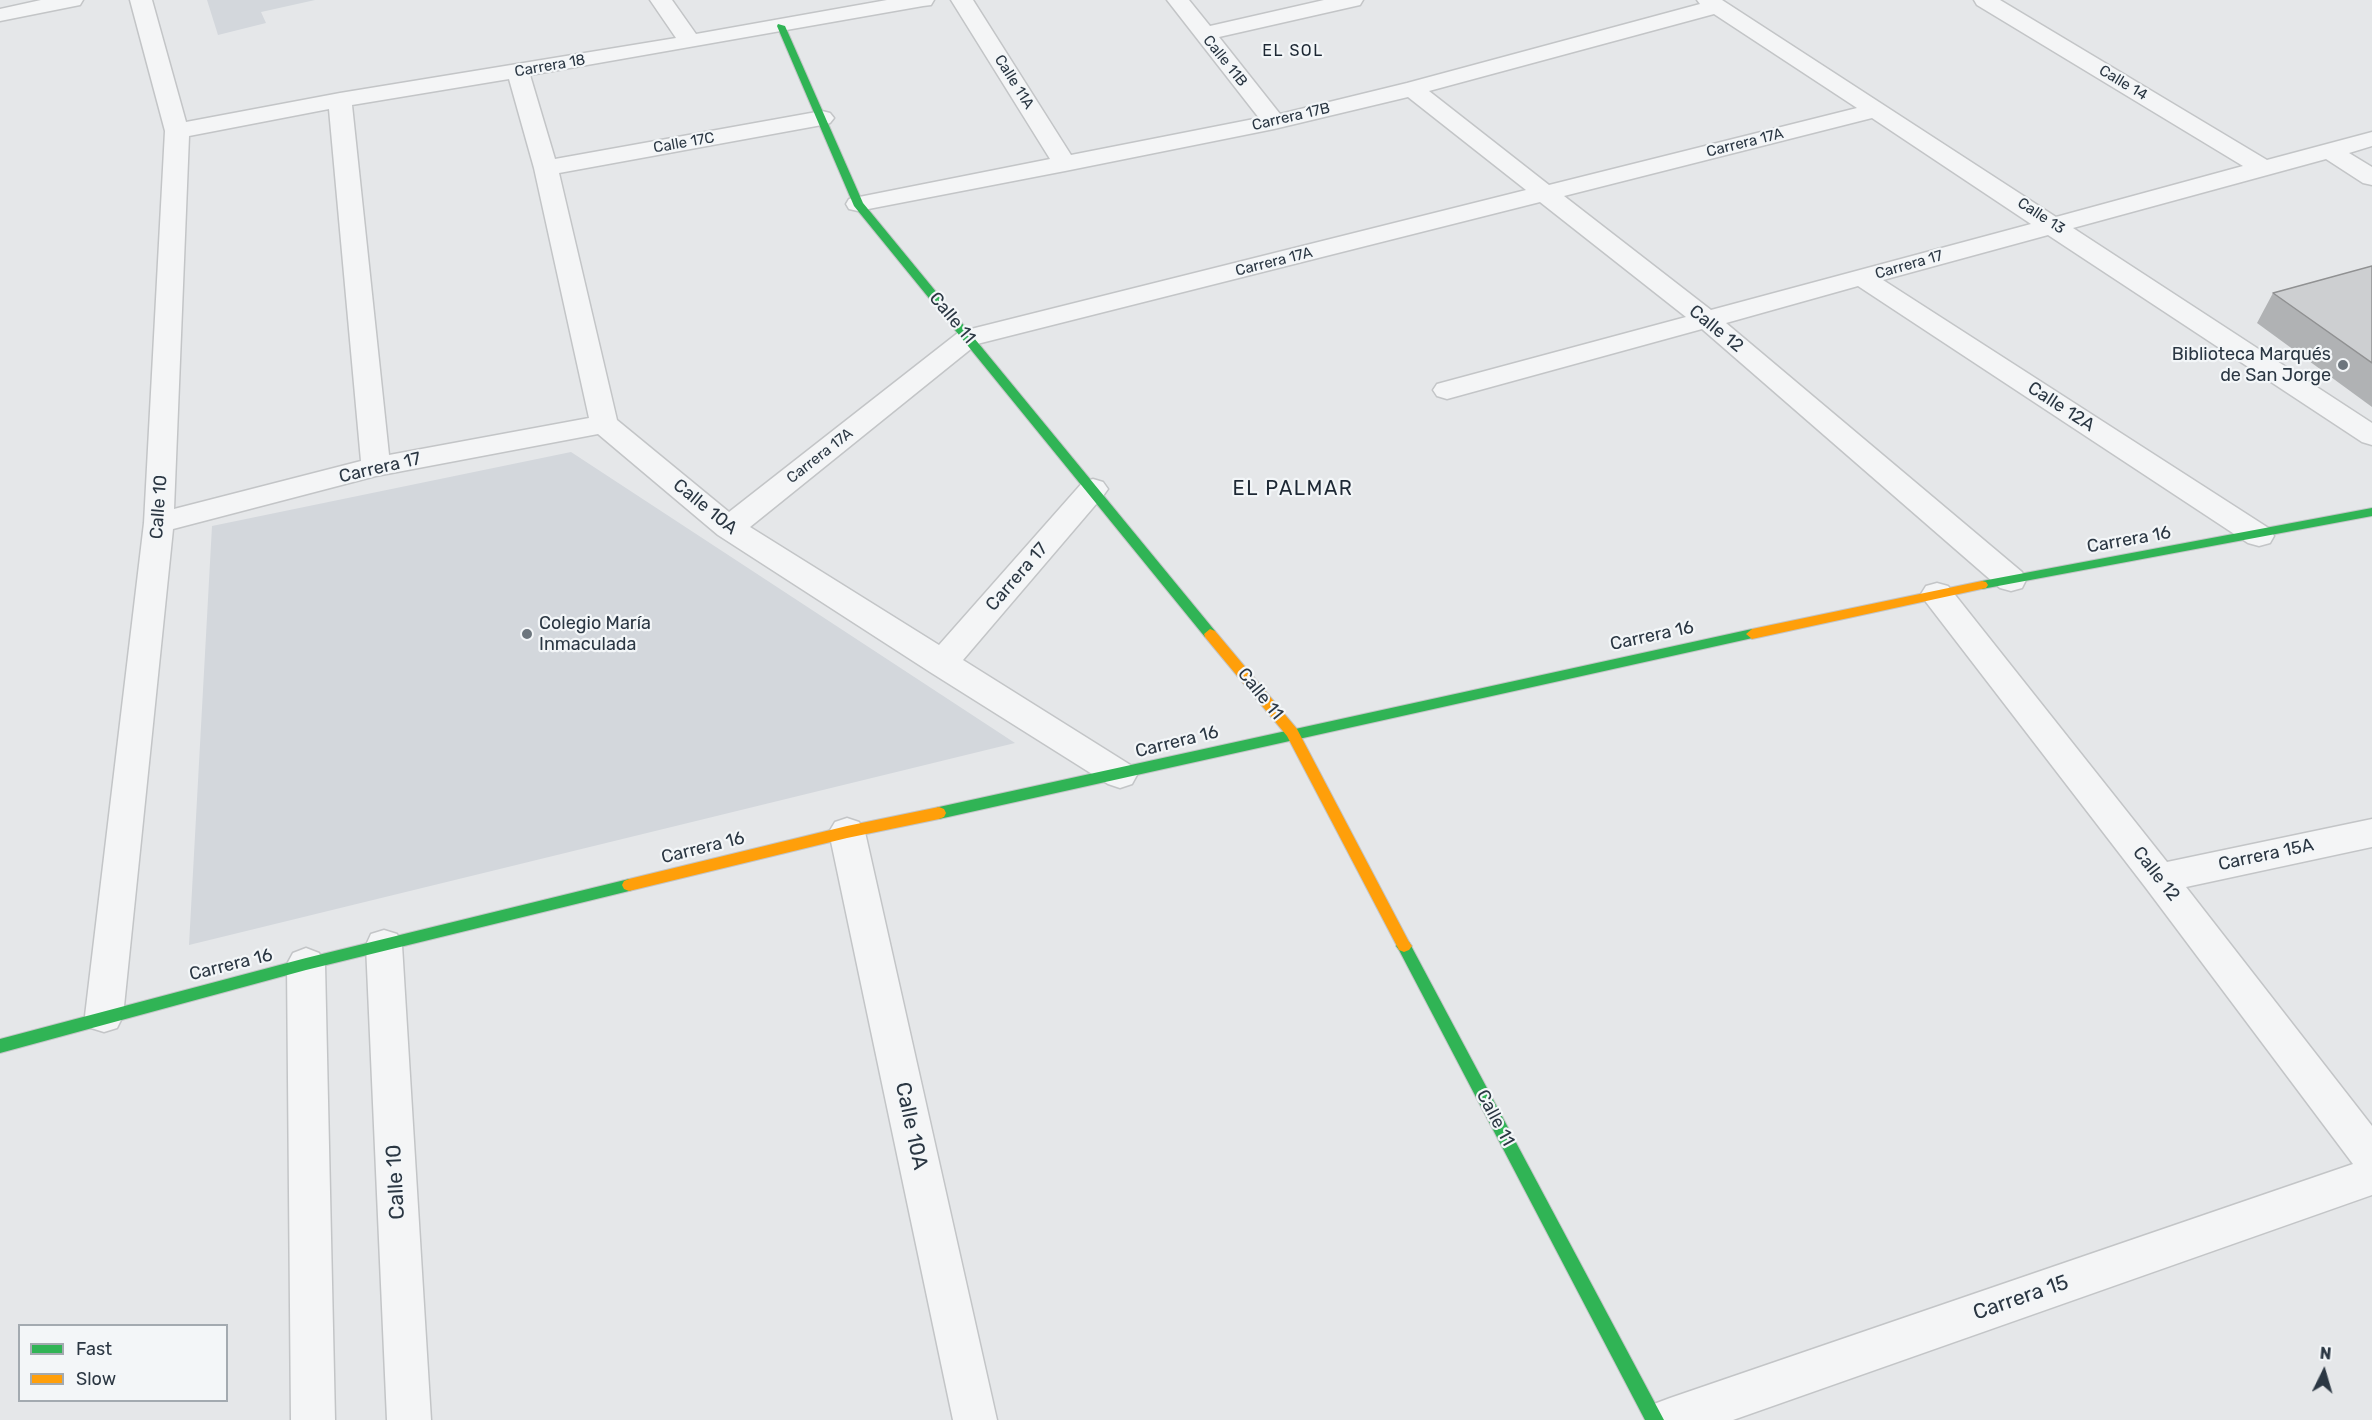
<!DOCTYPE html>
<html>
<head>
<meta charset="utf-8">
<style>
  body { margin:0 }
  #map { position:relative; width:2372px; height:1420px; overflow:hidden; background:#e5e7e9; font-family:Rubik,sans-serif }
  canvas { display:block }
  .legend { position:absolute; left:18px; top:1324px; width:210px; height:78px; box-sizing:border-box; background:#f3f6f8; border:2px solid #a3aab0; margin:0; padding:8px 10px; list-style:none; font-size:18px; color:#2b3743 }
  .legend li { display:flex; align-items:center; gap:12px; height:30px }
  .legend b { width:30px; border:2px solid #a3aab0 }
  .north { position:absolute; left:2294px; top:1342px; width:60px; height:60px; -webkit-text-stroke:4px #f3f6f8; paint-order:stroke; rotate:5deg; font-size:16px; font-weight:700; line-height:24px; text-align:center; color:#2b3743 }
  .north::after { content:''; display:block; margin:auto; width:21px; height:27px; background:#2b3743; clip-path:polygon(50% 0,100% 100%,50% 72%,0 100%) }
</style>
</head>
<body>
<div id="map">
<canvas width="2372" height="1420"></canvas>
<ul class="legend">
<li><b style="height:8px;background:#30b455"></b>Fast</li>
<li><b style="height:8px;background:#ff9f0a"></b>Slow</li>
</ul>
<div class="north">N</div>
</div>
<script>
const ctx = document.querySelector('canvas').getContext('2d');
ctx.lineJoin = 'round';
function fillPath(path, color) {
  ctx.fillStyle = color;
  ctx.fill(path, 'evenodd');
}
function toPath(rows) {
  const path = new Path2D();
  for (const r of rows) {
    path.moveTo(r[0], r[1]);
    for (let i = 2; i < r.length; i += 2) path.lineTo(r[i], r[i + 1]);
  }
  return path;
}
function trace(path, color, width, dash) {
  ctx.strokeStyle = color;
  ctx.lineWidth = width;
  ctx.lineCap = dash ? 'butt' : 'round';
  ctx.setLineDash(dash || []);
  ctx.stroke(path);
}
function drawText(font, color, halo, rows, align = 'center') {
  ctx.font = font + ' Rubik,sans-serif';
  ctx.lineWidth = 4.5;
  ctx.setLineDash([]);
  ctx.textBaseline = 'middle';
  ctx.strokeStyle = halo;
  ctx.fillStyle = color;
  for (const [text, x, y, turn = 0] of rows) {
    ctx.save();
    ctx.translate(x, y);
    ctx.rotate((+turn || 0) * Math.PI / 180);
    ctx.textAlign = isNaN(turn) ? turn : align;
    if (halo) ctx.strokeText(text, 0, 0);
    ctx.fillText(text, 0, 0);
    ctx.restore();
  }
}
fillPath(toPath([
  [207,0,315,0,261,12,266,23,218,35],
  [571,452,1015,743,189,945,212,526]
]), '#d3d7dc');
const street = toPath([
  [41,0,83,0,80,5,0,21,0,9,41,0],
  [130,0,152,0,186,122,340,93,676,38,650,0,672,0,696,34,887,0,934,0,931,5,923,6,530,75,555,159,822,111,830,113,834,118,830,123,822,125,559,173,617,420,729,512,959,332,1526,190,1408,97,1274,129,1065,171,858,211,849,209,846,204,849,199,1050,159,951,0,973,0,1071,155,1259,118,1167,0,1189,0,1210,26,1324,0,1363,0,1360,5,1219,37,1280,114,1407,83,1700,4,1697,0,1722,0,2056,217,2243,166,1977,5,1974,0,2000,0,2267,160,2372,132,2372,146,2349,153,2372,167,2372,185,2363,183,2326,159,2073,228,2372,423,2372,445,2362,442,2048,235,1883,280,2270,529,2274,536,2270,543,2259,546,2248,543,1858,286,1726,323,2022,572,2026,580,2022,588,2011,591,2000,588,1702,329,1447,399,1437,396,1433,390,1437,384,1686,317,1540,202,977,344,750,527,939,645,1083,482,1093,479,1103,482,1108,489,1103,496,963,660,1132,766,1137,775,1132,784,1120,788,1108,784,930,672,718,535,598,434,376,476,173,529,123,1016,117,1028,104,1032,91,1028,85,1016,144,523,165,131,130,0],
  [1714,14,1857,108,1549,185,1429,91,1714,14],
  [509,79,534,168,589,418,389,455,352,105,509,79],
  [329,109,361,461,174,509,189,136,329,109],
  [1872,118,2031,224,1711,310,1564,196,1872,118],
  [1937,583,1948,586,2167,862,2372,819,2372,847,2186,887,2372,1126,2372,1195,1733,1420,1648,1420,1654,1404,1670,1398,2353,1164,2146,888,1926,602,1921,594,1926,586,1937,583],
  [847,818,859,822,865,832,997,1420,953,1420,829,832,835,822,847,818],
  [384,930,397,934,402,945,431,1420,387,1420,366,945,371,934,384,930],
  [306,948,319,953,325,964,335,1420,291,1420,287,964,293,953,306,948]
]);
const fast = toPath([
  [778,24,785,26,863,203,1215,631,1216,634,1215,637,1205,637,854,206,777,26,778,24],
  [2372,508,2372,516,1982,589,1976,585,1982,581,2372,508],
  [1752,629,1757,631,1758,634,1757,637,939,819,934,817,932,813,934,809,939,807,1752,629],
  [629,879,634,881,636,885,634,889,629,891,306,970,0,1053,0,1039,306,958,629,879],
  [1404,940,1409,942,1664,1420,1645,1420,1399,950,1396,946,1399,942,1404,940]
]);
const slow = toPath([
  [1982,581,1986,582,1988,585,1986,588,1752,639,1746,634,1752,629,1982,581],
  [1210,629,1215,631,1297,729,1409,942,1412,946,1409,950,1404,952,1399,950,1287,736,1205,637,1204,634,1210,629],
  [939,807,944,809,946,813,944,817,939,819,847,838,629,891,624,889,622,885,624,881,629,879,847,826,939,807]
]);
trace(street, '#c3c5c7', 3);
trace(fast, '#c3c5c7', 2);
trace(slow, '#c3c5c7', 2);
fillPath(street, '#f4f5f6');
fillPath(fast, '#30b455');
fillPath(slow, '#ff9f0a');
fillPath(toPath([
  [2372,266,2372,407,2257,323,2273,293]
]), '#b0b2b4');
const building = toPath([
  [2372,266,2372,363,2273,293,2372,266]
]);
fillPath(building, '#cdcfd1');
trace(building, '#909192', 1.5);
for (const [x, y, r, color] of [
  [2343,365,6,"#6c757d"],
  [527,634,6,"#6c757d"]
]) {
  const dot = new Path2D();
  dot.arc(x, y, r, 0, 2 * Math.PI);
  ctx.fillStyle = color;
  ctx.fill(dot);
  trace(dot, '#f3f6f8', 2);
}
drawText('15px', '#2b3743', '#f3f6f8', [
  ["Calle 11B",1225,61,51],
  ["Carrera 18",550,66,-10],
  ["Calle 11A",1014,82,58],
  ["Calle 14",2123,83,31],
  ["Carrera 17B",1291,117,-13],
  ["Calle 17C",684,143,-10],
  ["Carrera 17A",1745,143,-14],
  ["Calle 13",2041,216,33],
  ["Carrera 17A",1274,262,-14],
  ["Carrera 17",1909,265,-16],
  ["Carrera 17A",820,456,-38]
]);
ctx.letterSpacing = '1.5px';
drawText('16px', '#1d2834', '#f3f6f8', [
  ["EL SOL",1293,51]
]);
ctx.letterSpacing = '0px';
drawText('18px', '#2b3743', '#f3f6f8', [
  ["Calle 11",952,318,50],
  ["Calle 12",1716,329,39],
  ["Calle 12A",2061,407,33],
  ["Carrera 17",380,468,-13],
  ["Calle 10",159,507,-86],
  ["Calle 10A",705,507,39],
  ["Carrera 16",2129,540,-10],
  ["Carrera 17",1017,577,-49],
  ["Carrera 16",1652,636,-12],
  ["Calle 11",1260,694,51],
  ["Carrera 16",1177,742,-14],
  ["Carrera 16",703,848,-14],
  ["Carrera 15A",2266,855,-12],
  ["Calle 12",2156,874,52],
  ["Carrera 16",231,965,-14],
  ["Calle 11",1495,1118,62]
]);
drawText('18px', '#2b3743', '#f3f6f8', [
  ["Biblioteca Marqués",2331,355],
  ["de San Jorge",2331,376],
  ["Colegio María",539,624,"left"],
  ["Inmaculada",539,645,"left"]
], 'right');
ctx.letterSpacing = '1.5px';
drawText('20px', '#1d2834', '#f3f6f8', [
  ["EL PALMAR",1293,489]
]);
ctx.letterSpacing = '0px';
drawText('21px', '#2b3743', '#f3f6f8', [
  ["Calle 10A",911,1126,78],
  ["Calle 10",396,1182,-93],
  ["Carrera 15",2021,1298,-19]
]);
</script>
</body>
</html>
